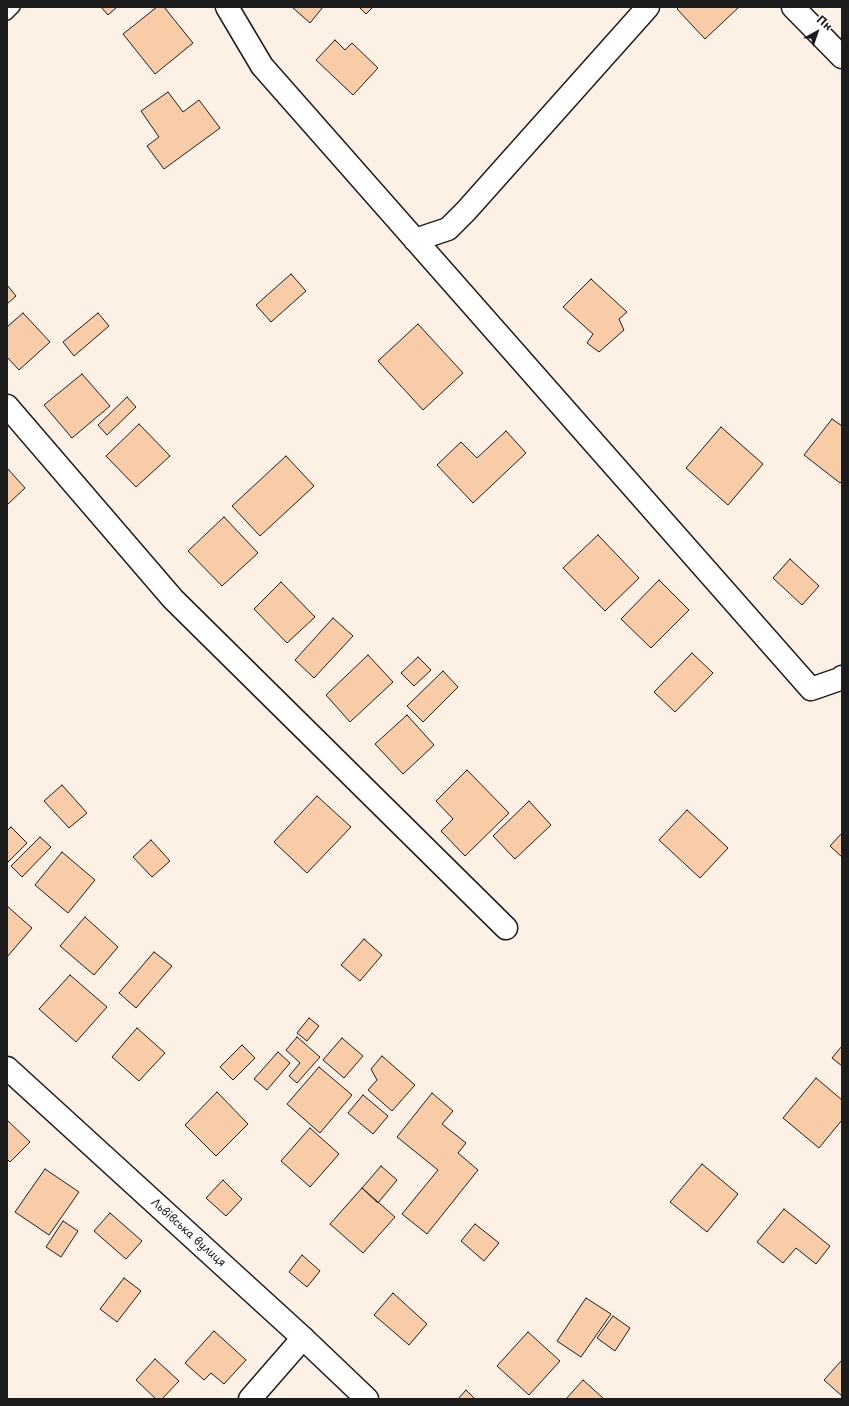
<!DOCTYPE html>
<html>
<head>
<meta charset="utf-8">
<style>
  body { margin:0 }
  #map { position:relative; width:849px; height:1406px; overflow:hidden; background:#fdf0e5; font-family:"Playpen Sans",sans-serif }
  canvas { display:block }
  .frame { position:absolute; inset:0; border:8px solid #1c1c1c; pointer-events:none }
  .north { position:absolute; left:797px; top:12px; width:40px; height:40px; -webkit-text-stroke:3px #fff; paint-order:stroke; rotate:40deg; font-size:11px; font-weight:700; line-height:16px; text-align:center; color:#1c1c1c }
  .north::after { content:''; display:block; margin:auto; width:14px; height:18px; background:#1c1c1c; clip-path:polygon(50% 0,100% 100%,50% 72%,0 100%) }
</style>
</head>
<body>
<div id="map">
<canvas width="849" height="1406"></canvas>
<div class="frame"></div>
<div class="north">Пн</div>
</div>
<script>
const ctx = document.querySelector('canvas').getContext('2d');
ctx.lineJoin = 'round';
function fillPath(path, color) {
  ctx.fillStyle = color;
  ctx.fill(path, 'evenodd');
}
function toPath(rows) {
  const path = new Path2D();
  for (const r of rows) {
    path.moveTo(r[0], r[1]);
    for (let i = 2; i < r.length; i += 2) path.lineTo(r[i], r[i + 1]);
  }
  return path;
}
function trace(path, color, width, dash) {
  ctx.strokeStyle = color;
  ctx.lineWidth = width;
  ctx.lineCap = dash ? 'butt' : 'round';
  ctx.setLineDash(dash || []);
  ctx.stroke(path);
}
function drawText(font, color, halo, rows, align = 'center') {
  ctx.font = font + ' "Playpen Sans",sans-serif';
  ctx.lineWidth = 4;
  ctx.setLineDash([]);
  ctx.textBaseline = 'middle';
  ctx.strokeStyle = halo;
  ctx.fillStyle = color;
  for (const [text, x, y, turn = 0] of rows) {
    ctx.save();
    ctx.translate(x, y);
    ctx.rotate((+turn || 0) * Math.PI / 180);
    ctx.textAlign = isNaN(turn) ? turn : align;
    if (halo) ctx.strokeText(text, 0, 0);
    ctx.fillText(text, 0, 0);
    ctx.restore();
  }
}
const building = toPath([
  [101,7,117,7,108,15,101,7],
  [157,7,164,7,193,43,155,74,123,34,157,7],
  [292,7,323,7,310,23,292,7],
  [359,7,373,7,366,14,359,7],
  [679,7,739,7,705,39,677,9,679,7],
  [335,40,345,50,352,43,378,68,353,95,316,60,335,40],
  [168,92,183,112,199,100,220,128,164,169,147,146,159,137,141,111,168,92],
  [291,274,306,291,271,322,256,305,291,274],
  [591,279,627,312,619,319,624,330,599,352,587,343,593,334,563,307,591,279],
  [7,285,16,296,7,304,7,285],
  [23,313,50,342,19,370,7,357,7,327,23,313],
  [98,313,109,326,74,356,63,342,98,313],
  [418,324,463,373,423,410,378,361,418,324],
  [82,374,110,406,72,438,44,405,82,374],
  [127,397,136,407,107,435,98,425,127,397],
  [832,419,842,426,842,481,840,483,804,455,832,419],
  [139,424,170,456,136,487,106,456,139,424],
  [721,427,763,464,728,505,686,468,721,427],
  [506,431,526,453,473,503,437,465,461,442,477,458,506,431],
  [286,456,314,486,260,536,232,506,286,456],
  [7,468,25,488,7,505,7,468],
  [224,517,258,553,222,586,188,551,224,517],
  [598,535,639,578,605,611,563,568,598,535],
  [790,559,819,586,802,605,773,578,790,559],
  [659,580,689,610,651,648,621,619,659,580],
  [281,582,315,617,287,643,254,609,281,582],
  [333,618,353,636,314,678,295,660,333,618],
  [692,653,713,673,675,712,654,692,692,653],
  [368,655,393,682,350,722,326,695,368,655],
  [418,657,431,670,414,686,401,673,418,657],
  [443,671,458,687,423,722,407,706,443,671],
  [407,715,434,745,403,774,375,744,407,715],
  [467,770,509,813,465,856,441,831,453,819,436,801,467,770],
  [62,785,87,813,69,828,44,801,62,785],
  [317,796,351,827,307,873,274,842,317,796],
  [529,801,551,825,515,859,493,836,529,801],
  [687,810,728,848,700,878,659,840,687,810],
  [11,827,27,843,7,863,7,831,11,827],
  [842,833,842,857,830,846,842,833],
  [40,837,51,847,22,877,11,866,40,837],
  [151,840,170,861,152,877,133,857,151,840],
  [62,852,95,880,68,913,35,885,62,852],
  [7,906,32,928,7,957,7,906],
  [85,917,118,947,94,975,60,946,85,917],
  [364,939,382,955,360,981,341,965,364,939],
  [154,952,172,966,136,1008,119,993,154,952],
  [70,975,107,1007,76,1042,39,1009,70,975],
  [309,1018,319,1026,307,1041,297,1033,309,1018],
  [137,1028,165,1053,139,1081,112,1057,137,1028],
  [297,1037,320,1057,297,1083,289,1076,300,1063,286,1050,297,1037],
  [342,1038,363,1056,344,1078,323,1060,342,1038],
  [242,1045,255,1058,233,1080,220,1067,242,1045],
  [842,1046,842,1066,832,1058,842,1046],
  [278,1052,290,1063,267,1090,254,1079,278,1052],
  [382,1056,415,1085,392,1111,368,1090,377,1080,371,1069,382,1056],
  [319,1067,352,1095,320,1133,287,1104,319,1067],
  [816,1078,842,1100,842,1120,819,1148,783,1118,816,1078],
  [217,1092,248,1124,216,1156,185,1125,217,1092],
  [432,1093,453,1111,442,1124,466,1143,458,1153,478,1170,427,1234,402,1214,438,1170,397,1137,432,1093],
  [363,1095,388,1116,373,1134,348,1113,363,1095],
  [7,1120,30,1142,10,1162,7,1159,7,1120],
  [310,1128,339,1154,310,1187,281,1161,310,1128],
  [702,1164,738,1194,707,1232,670,1202,702,1164],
  [381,1166,397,1180,378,1203,362,1188,381,1166],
  [45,1169,79,1192,49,1235,15,1212,45,1169],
  [223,1180,242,1199,226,1216,206,1198,223,1180],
  [362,1188,395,1217,363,1253,330,1224,362,1188],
  [784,1209,830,1246,816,1264,796,1248,783,1263,757,1242,784,1209],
  [110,1213,142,1241,126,1259,94,1231,110,1213],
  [63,1221,78,1231,61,1257,46,1247,63,1221],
  [475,1224,499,1243,484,1261,461,1241,475,1224],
  [302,1255,320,1271,307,1287,289,1272,302,1255],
  [124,1278,141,1291,117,1322,100,1309,124,1278],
  [393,1293,427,1324,409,1345,374,1315,393,1293],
  [586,1298,611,1314,581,1357,557,1341,586,1298],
  [613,1316,630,1328,615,1351,597,1338,613,1316],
  [214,1331,246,1360,224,1384,211,1373,204,1380,185,1363,214,1331],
  [528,1332,560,1361,529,1395,497,1366,528,1332],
  [155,1359,179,1381,162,1399,156,1399,136,1380,155,1359],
  [842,1360,842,1396,824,1380,842,1360],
  [583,1380,604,1399,566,1399,583,1380],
  [466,1390,475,1399,458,1399,466,1390]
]);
fillPath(building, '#f8cca7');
trace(building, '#1c1c1c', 1);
const lane = toPath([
  [7,14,14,7]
]);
const street = toPath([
  [227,7,262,66,811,689,840,679,842,677],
  [793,7,842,57],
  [415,240,448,229,466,211,648,7],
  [7,406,173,599,506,928],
  [250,1399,303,1338]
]);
const secondary = toPath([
  [7,1068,303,1338,367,1399]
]);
trace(lane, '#1c1c1c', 14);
trace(street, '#1c1c1c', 25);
trace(secondary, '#1c1c1c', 25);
trace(lane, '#fff', 11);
trace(street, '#fff', 22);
trace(secondary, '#fff', 22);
drawText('11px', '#1c1c1c', '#fff', [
  ["Львівська вулиця",188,1233,42]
]);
</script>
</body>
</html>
